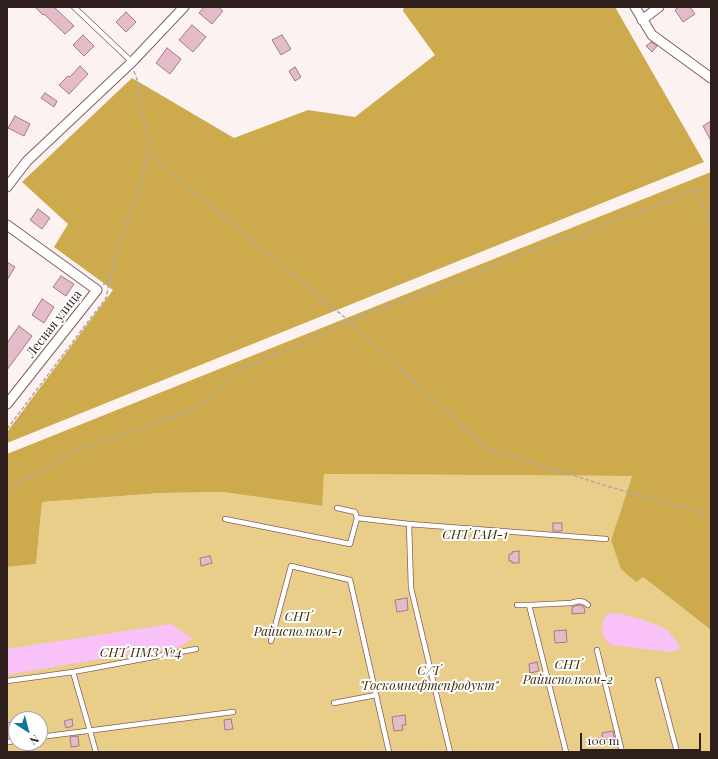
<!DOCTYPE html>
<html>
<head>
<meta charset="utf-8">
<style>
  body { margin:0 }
  #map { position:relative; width:718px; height:759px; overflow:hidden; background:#fbf2f1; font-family:"Playfair Display",serif }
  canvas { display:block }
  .frame { position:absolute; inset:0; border:8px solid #2e1f1d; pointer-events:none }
  .north { position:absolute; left:8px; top:711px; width:40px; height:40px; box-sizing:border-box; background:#fff; border:1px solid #aba5a5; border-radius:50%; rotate:144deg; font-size:11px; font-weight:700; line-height:16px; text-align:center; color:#2e1f1d }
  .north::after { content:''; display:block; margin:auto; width:14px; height:18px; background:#1374a1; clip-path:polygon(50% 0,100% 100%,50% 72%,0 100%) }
  .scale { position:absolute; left:580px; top:733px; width:121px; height:18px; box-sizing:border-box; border:2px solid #2e1f1d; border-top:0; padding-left:5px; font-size:12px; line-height:14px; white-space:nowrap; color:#2e1f1d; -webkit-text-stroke:3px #fff; paint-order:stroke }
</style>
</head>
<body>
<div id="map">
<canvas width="718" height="759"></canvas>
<div class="frame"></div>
<div class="north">N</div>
<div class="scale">100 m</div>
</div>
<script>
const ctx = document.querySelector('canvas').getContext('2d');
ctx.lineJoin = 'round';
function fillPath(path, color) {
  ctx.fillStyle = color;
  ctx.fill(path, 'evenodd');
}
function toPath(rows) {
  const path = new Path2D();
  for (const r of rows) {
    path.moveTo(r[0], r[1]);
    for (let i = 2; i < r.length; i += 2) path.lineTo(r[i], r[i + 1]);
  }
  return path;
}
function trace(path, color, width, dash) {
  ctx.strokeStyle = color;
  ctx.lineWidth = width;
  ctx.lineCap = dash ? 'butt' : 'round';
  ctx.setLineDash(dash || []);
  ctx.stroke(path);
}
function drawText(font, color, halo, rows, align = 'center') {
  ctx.font = font + ' "Playfair Display",serif';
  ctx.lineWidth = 4;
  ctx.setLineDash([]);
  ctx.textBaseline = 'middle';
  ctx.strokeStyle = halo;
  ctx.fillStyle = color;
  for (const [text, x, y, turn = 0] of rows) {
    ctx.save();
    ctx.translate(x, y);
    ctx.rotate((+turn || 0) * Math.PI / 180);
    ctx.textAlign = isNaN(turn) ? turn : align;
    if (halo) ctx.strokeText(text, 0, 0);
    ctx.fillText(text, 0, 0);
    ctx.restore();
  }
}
fillPath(toPath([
  [324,474,632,476,611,540,643,577,711,630,711,752,7,752,7,567,36,564,42,502,161,493,223,492,321,506],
  [16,719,40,719,40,743,16,743]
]), '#e9ce8a');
fillPath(toPath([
  [404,7,615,7,704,162,7,443,7,432,113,290,54,247,68,224,22,182,132,78,234,138,308,110,355,117,435,55,403,11],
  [711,172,711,630,643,577,636,582,621,569,611,540,632,476,324,474,322,506,223,492,161,493,42,502,36,564,7,567,7,454]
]), '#cdaa4c');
fillPath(toPath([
  [608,613,622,614,644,620,668,630,681,648,670,652,611,645,605,639,602,631,603,621],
  [171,624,193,639,176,648,147,651,7,675,7,649]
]), '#f8c1f7');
const building = toPath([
  [35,7,54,7,74,26,65,34,44,14,43,15,35,7],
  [204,7,218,7,223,11,212,24,199,13,204,7],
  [679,7,690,7,695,14,683,22,675,10,679,7],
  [126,12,136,22,126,32,116,22,126,12],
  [192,25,206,37,193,52,179,40,192,25],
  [83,35,94,46,84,56,73,45,83,35],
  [282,35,291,49,281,55,272,40,282,35],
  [651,42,657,46,652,52,646,46,651,42],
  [167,48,181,59,170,74,156,63,167,48],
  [80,66,88,74,69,94,59,85,68,76,70,77,80,66],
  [295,67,301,77,295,81,289,71,295,67],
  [45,93,57,101,54,107,41,98,45,93],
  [15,116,30,124,24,136,8,128,15,116],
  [711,121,711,141,703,126,711,121],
  [38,209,50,218,42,229,30,220,38,209],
  [7,262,15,267,7,280,7,262],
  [61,276,74,284,66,296,53,287,61,276],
  [42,299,54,307,44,323,32,315,42,299],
  [19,326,32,336,7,370,7,343,19,326],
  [553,523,562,523,562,531,553,531,553,523],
  [519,551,519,563,512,563,512,561,509,561,509,554,512,554,512,552,519,551],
  [210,556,212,563,201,566,200,558,210,556],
  [407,598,408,610,397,612,395,600,407,598],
  [579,605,584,607,585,613,572,614,572,607,579,605],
  [566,630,567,642,555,643,554,631,566,630],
  [537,662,539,671,530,673,529,664,537,662],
  [405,715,406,725,402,725,403,730,394,731,392,717,405,715],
  [72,719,73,726,66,728,64,721,72,719],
  [231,719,233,729,225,730,224,720,231,719],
  [15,721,16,732,7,734,7,723,15,721],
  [613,731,614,738,603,740,602,733,613,731],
  [78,736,79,746,71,747,70,737,78,736]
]);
fillPath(building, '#e3bcc8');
trace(building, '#a07b87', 1);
const service = toPath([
  [74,7,132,62],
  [337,508,355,512,357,518,409,524,606,539],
  [225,519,350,544,357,518],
  [409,524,411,588,450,752],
  [517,605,529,605],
  [271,641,291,566,350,580,389,752],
  [597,650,622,752],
  [73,672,96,752],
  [658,680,677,752],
  [7,681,73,672,196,649],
  [334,703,376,695],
  [40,737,233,712],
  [7,742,16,741],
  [566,752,529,605,571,603,579,601,584,602,588,605]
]);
const minor = toPath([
  [635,7,652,35,711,78],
  [642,20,659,7],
  [7,187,27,161,132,62,184,7],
  [7,225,97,290,7,404]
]);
trace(service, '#84605b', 6);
trace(minor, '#84605b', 11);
trace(toPath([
  [134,71,139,85,139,101,142,113,150,142,149,147],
  [693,191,711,221],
  [103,285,110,279,117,249,139,188,149,148,162,165,349,321,485,448,610,487,700,512,711,518],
  [7,429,106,298,110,279],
  [7,488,34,475,77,450,185,413,209,400,236,371,299,345,349,321,477,273,514,258,551,241,580,236,618,218,648,209,693,191,711,192]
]), '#b2a7a6', 1.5, [4, 2]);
trace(service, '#fff', 4.5);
trace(minor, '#fff', 9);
drawText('13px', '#2e1f1d', '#fff', [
  ["Лесная улица",54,324,-52]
]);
drawText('italic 13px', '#3d2f05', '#fff', [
  ["СНТ ГАИ-1",475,535],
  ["СНТ",298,617],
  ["Райисполком-1",298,632],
  ["СНТ ПМЗ №4",141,653],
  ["СНТ",568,665],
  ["Райисполком-2",568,680],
  ["С/Т",429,671],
  ["\"Госкомнефтепродукт\"",429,686]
]);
</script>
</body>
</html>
